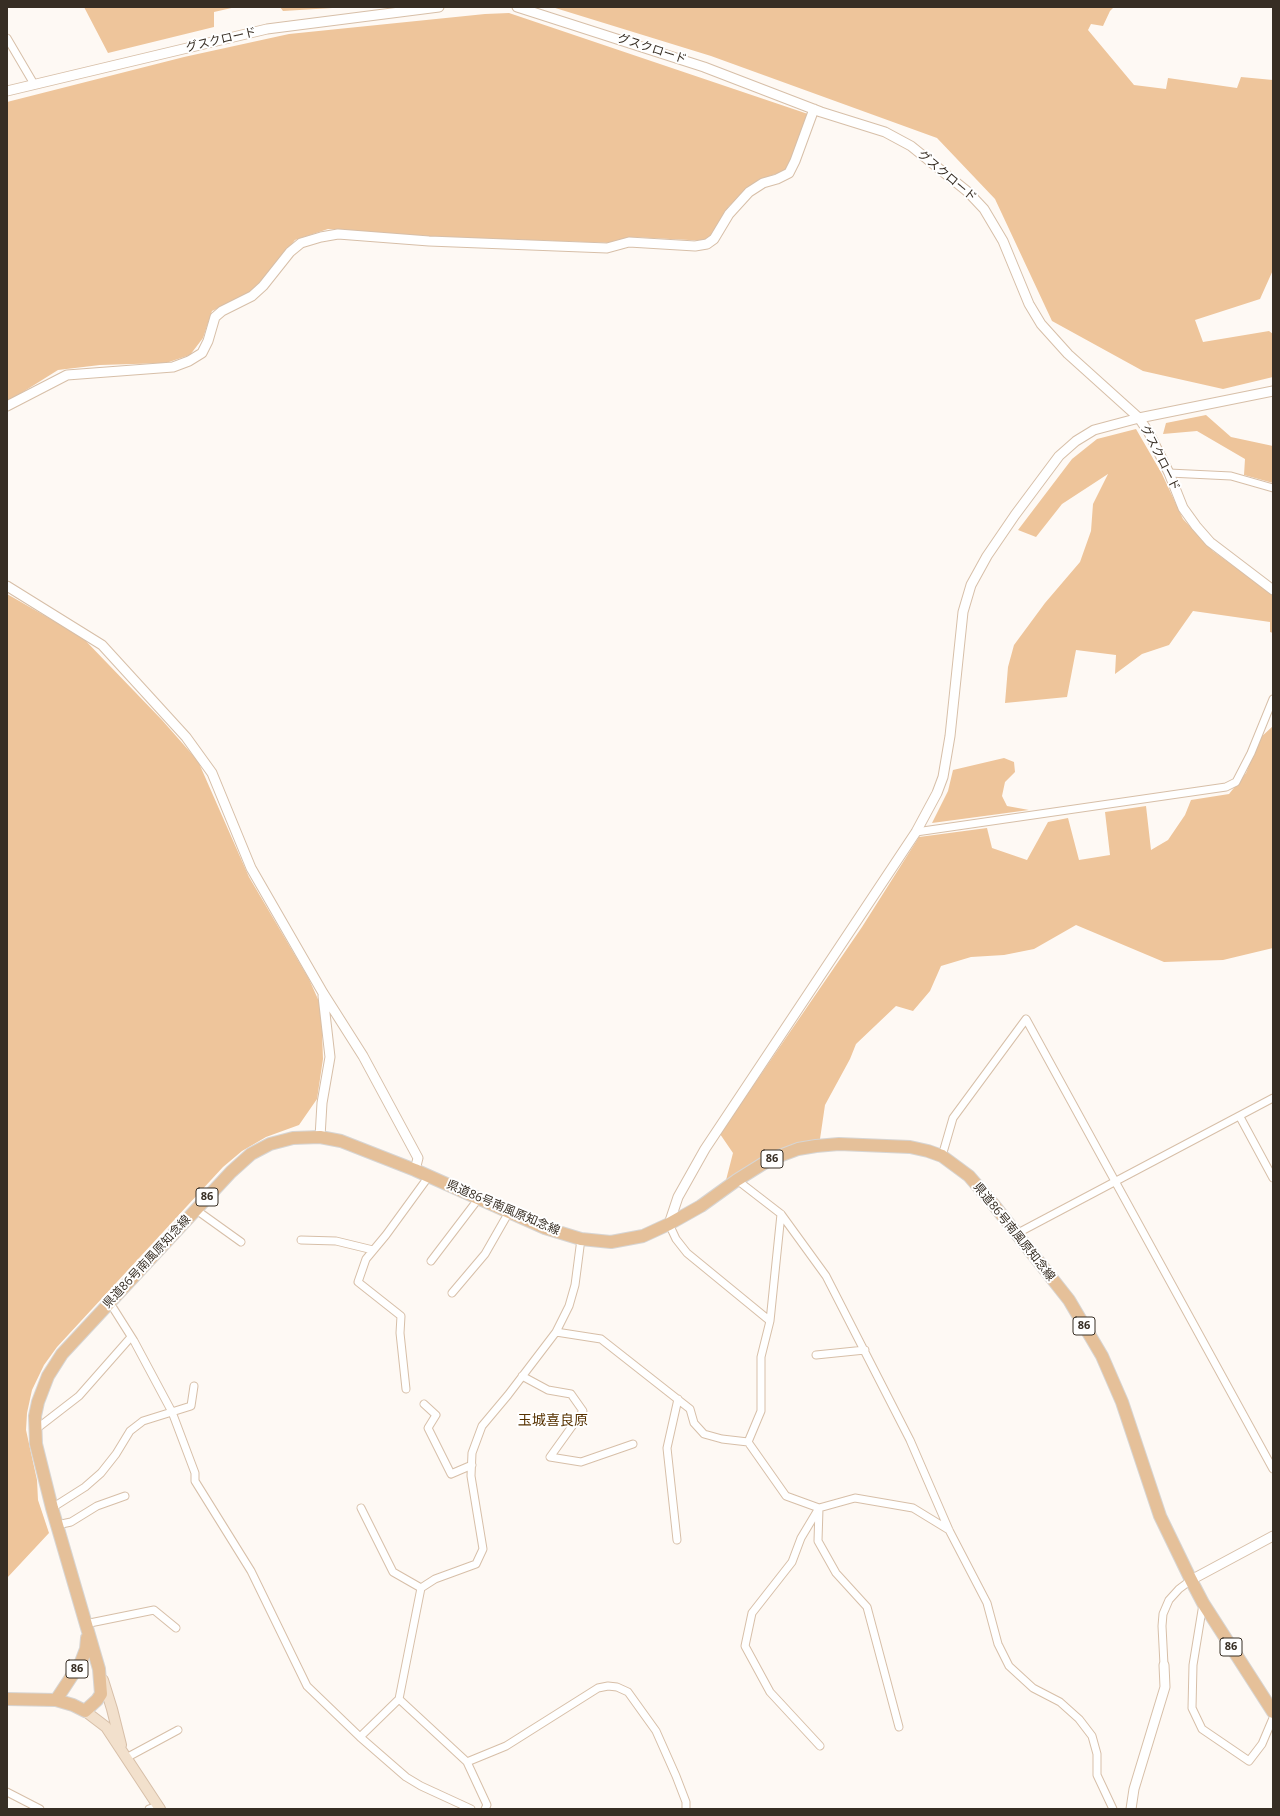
<!DOCTYPE html>
<html>
<head>
<meta charset="utf-8">
<style>
  body { margin:0 }
  #map { position:relative; width:1280px; height:1816px; overflow:hidden; background:#fef9f4; font-family:"Open Sans",sans-serif }
  canvas { display:block }
  .frame { position:absolute; inset:0; border:8px solid #372e24; pointer-events:none }
</style>
</head>
<body>
<div id="map">
<canvas width="1280" height="1816"></canvas>
<div class="frame"></div>
</div>
<script>
const ctx = document.querySelector('canvas').getContext('2d');
ctx.lineJoin = 'round';
function fillPath(path, color) {
  ctx.fillStyle = color;
  ctx.fill(path, 'evenodd');
}
function toPath(rows) {
  const path = new Path2D();
  for (const r of rows) {
    path.moveTo(r[0], r[1]);
    for (let i = 2; i < r.length; i += 2) path.lineTo(r[i], r[i + 1]);
  }
  return path;
}
function trace(path, color, width, dash) {
  ctx.strokeStyle = color;
  ctx.lineWidth = width;
  ctx.lineCap = dash ? 'butt' : 'round';
  ctx.setLineDash(dash || []);
  ctx.stroke(path);
}
function drawText(font, color, halo, rows, align = 'center') {
  ctx.font = font + ' "Open Sans","Noto Sans JP",sans-serif';
  ctx.lineWidth = 4;
  ctx.setLineDash([]);
  ctx.textBaseline = 'middle';
  ctx.strokeStyle = halo;
  ctx.fillStyle = color;
  for (const [text, x, y, turn = 0] of rows) {
    ctx.save();
    ctx.translate(x, y);
    ctx.rotate((+turn || 0) * Math.PI / 180);
    ctx.textAlign = isNaN(turn) ? turn : align;
    if (halo) ctx.strokeText(text, 0, 0);
    ctx.fillText(text, 0, 0);
    ctx.restore();
  }
}
fillPath(toPath([
  [84,7,236,7,214,12,214,27,108,53],
  [280,7,349,7,283,11],
  [552,7,1114,7,1110,11,1103,26,1091,24,1088,30,1134,85,1166,89,1168,78,1237,88,1241,77,1273,80,1273,270,1260,299,1195,320,1203,342,1269,331,1273,334,1273,377,1223,389,1143,371,1052,321,995,199,937,138,711,56],
  [509,13,808,114,787,170,758,180,729,206,708,241,632,237,613,243,442,237,328,229,295,240,253,292,212,311,203,338,190,355,166,363,100,365,58,370,7,402,7,102,184,57,289,34,485,14],
  [1206,415,1231,437,1273,446,1273,483,1244,475,1245,459,1197,431,1163,434,1166,423],
  [1136,429,1162,474,1183,519,1213,551,1273,595,1273,633,1270,632,1270,622,1193,611,1169,645,1142,654,1115,674,1116,655,1076,650,1067,697,1005,703,1008,667,1014,645,1045,603,1080,562,1091,531,1093,504,1108,474,1062,504,1036,537,1018,530,1072,459,1097,439],
  [7,594,82,637,162,720,198,761,249,877,309,979,321,1006,323,1059,317,1099,299,1125,266,1137,242,1151,223,1167,57,1347,44,1365,32,1390,27,1413,26,1430,37,1480,38,1500,49,1533,7,1578],
  [1273,726,1273,948,1223,960,1164,962,1076,925,1034,949,1004,955,971,957,941,966,930,991,913,1011,896,1006,856,1044,850,1059,825,1105,820,1139,769,1154,725,1184,733,1153,720,1134,862,927,919,837,987,828,992,848,1027,860,1048,822,1068,818,1079,860,1110,855,1105,812,1146,806,1151,850,1168,840,1185,815,1191,800,1229,794,1246,773,1260,738],
  [1004,758,1014,762,1015,772,1005,782,1002,796,1007,806,1029,810,932,823,948,791,953,770]
]), '#eec59b');
const minor = toPath([
  [7,38,34,84],
  [1169,473,1231,476,1273,488],
  [916,832,1226,787,1236,782,1251,753,1273,699],
  [1240,1117,1273,1178],
  [942,1156,953,1118,1026,1019,1273,1469],
  [737,1180,781,1214,826,1276,910,1440,949,1530,987,1603,998,1644,1009,1666,1033,1688,1060,1702,1079,1719,1092,1736,1097,1754,1097,1775,1113,1809],
  [195,1209,241,1242],
  [669,1224,676,1239,687,1253,770,1321,761,1357,761,1411,748,1442],
  [1016,1234,1273,1098],
  [301,1240,336,1241,373,1250],
  [431,1261,479,1198],
  [452,1293,485,1254,509,1212],
  [110,1303,134,1341,172,1412,195,1473,195,1481,251,1571,307,1686,360,1737,406,1777,421,1786,471,1809],
  [770,1321,781,1214],
  [556,1332,601,1339,690,1409,694,1423,704,1434,722,1439,748,1442,786,1496,819,1508,855,1498,913,1508,949,1530],
  [816,1355,865,1350],
  [522,1376,548,1390,571,1394,583,1411,550,1457,581,1462,633,1444],
  [406,1389,400,1333,401,1316,358,1282,366,1259,386,1235,429,1176],
  [424,1404,436,1415,428,1428,451,1474,472,1465],
  [35,1430,79,1396,131,1337],
  [52,1508,85,1487,101,1473,116,1454,130,1431,143,1421,191,1406,194,1386],
  [361,1508,393,1572,421,1588],
  [57,1525,71,1522,97,1506,125,1496],
  [677,1540,667,1448,678,1399],
  [1203,1604,1193,1665,1192,1708,1202,1729,1249,1761,1262,1744,1273,1718],
  [85,1624,154,1610,176,1628],
  [1164,1665,1162,1626,1163,1614,1169,1600,1179,1589,1191,1580],
  [399,1699,467,1762,487,1805,485,1809],
  [360,1737,399,1699,421,1588,435,1579,476,1564,483,1549,471,1476,472,1453,482,1426,508,1395,556,1332,569,1306,575,1285,581,1239],
  [820,1746,770,1692,745,1646,752,1613,792,1562,801,1538,819,1508,818,1541,836,1573,867,1607,899,1727],
  [126,1758,178,1730],
  [467,1762,506,1746,598,1688,608,1686,617,1687,628,1692,656,1731,676,1776,686,1802,686,1809],
  [7,1792,40,1809],
  [149,1809,158,1806]
]);
const tertiary = toPath([
  [517,7,704,67,821,112,885,132,911,146,968,192,984,209,1003,241,1029,304,1041,324,1068,354,1139,418,1149,433,1169,473,1183,508,1196,526,1210,542,1273,590],
  [7,91,267,29,439,7],
  [7,406,67,375,173,367,189,361,202,353,208,341,215,317,222,311,252,296,263,286,290,252,301,243,321,237,338,234,429,241,607,248,629,242,695,246,707,244,714,239,729,214,749,192,763,183,777,179,789,173,795,161,814,109],
  [7,586,102,645,186,737,212,773,251,868,323,993,363,1056,418,1158,415,1170],
  [320,1137,322,1103,330,1057,323,996],
  [669,1224,678,1197,705,1149,916,832,937,793,943,777,950,736,963,612,971,585,987,556,1015,515,1059,456,1076,441,1094,430,1139,418,1273,391],
  [1191,1580,1273,1536],
  [1131,1809,1134,1789,1165,1687,1164,1665]
]);
const secondary = toPath([
  [103,1680,112,1709,121,1745],
  [85,1711,106,1727,160,1809]
]);
const primary = toPath([
  [7,1699,56,1700,73,1705,85,1711,97,1700,101,1694,99,1669,52,1508,36,1444,35,1416,38,1402,48,1376,62,1354,231,1172,251,1154,270,1144,293,1138,320,1137,341,1141,415,1170,545,1228,581,1239,611,1242,643,1236,669,1224,701,1206,737,1180,769,1160,798,1149,816,1146,839,1144,910,1147,928,1151,942,1156,969,1176,994,1205,1069,1300,1102,1356,1122,1402,1160,1516,1191,1580,1203,1603,1273,1712],
  [56,1700,81,1662,86,1649,87,1638]
]);
trace(minor, '#d7bfa8', 9);
trace(tertiary, '#d7bfa8', 11);
trace(secondary, '#d7bfa8', 12);
trace(primary, '#d7d5d3', 14);
trace(minor, '#fff', 7);
trace(tertiary, '#fff', 9);
trace(secondary, '#f2e0cc', 10);
trace(primary, '#e5c099', 12);
for (const [x, y, w] of [
  [772,1159,22],
  [207,1197,22],
  [1084,1326,22],
  [1231,1647,22],
  [77,1669,22]
]) {
  const box = new Path2D();
  box.roundRect(x - w / 2, y - 9, w, 18, 3);
  ctx.fillStyle = '#fff';
  ctx.fill(box);
  trace(box, '#372e24', 1);
}
drawText('bold 11px', '#372e24', null, [
  ["86",772,1159],
  ["86",207,1197],
  ["86",1084,1326],
  ["86",1231,1647],
  ["86",77,1669]
]);
drawText('12px', '#372e24', '#fff', [
  ["グスクロード",221,40,-13],
  ["グスクロード",652,49,18],
  ["グスクロード",947,176,40],
  ["グスクロード",1160,458,63],
  ["県道86号南風原知念線",503,1208,23],
  ["県道86号南風原知念線",1014,1232,51],
  ["県道86号南風原知念線",147,1262,-47]
]);
drawText('14px', '#573200', '#fff', [
  ["玉城喜良原",553,1421]
]);
</script>
</body>
</html>
